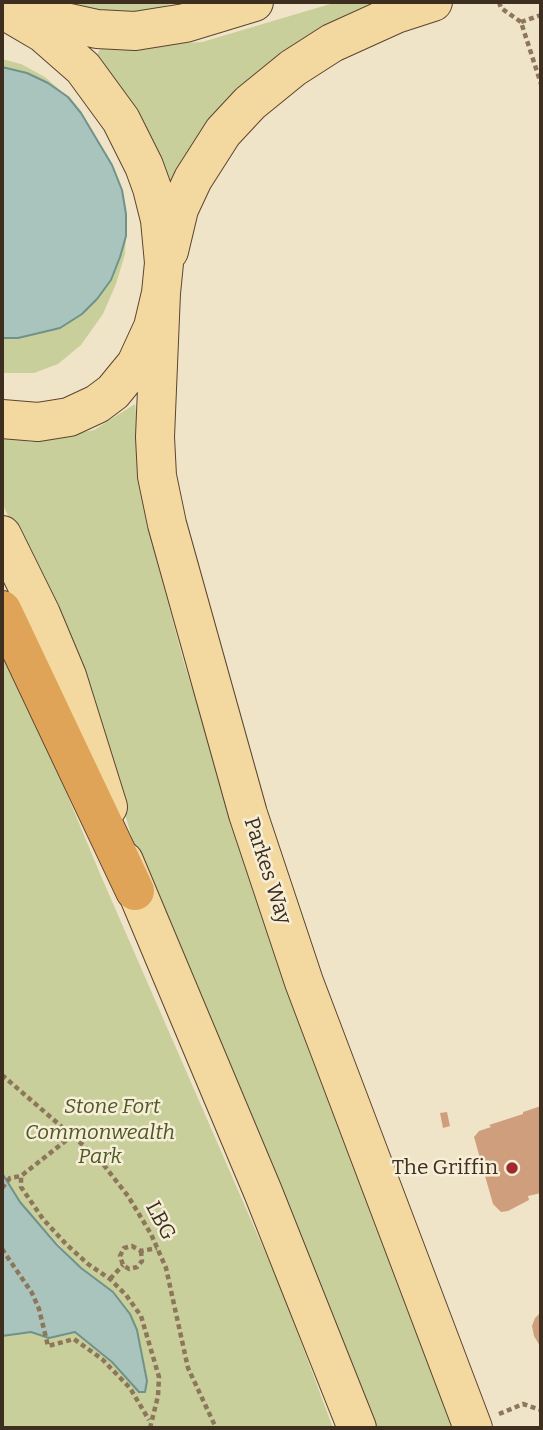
<!DOCTYPE html>
<html>
<head>
<meta charset="utf-8">
<style>
  body { margin:0 }
  #map { position:relative; width:543px; height:1430px; overflow:hidden; background:#f0e4c8; font-family:Bitter,serif }
  canvas { display:block }
  .frame { position:absolute; inset:0; border:4px solid #3d2e20; pointer-events:none }
</style>
</head>
<body>
<div id="map">
<canvas width="543" height="1430"></canvas>
<div class="frame"></div>
</div>
<script>
const ctx = document.querySelector('canvas').getContext('2d');
ctx.lineJoin = 'round';
function fillPath(path, color) {
  ctx.fillStyle = color;
  ctx.fill(path, 'evenodd');
}
function toPath(rows) {
  const path = new Path2D();
  for (const r of rows) {
    path.moveTo(r[0], r[1]);
    for (let i = 2; i < r.length; i += 2) path.lineTo(r[i], r[i + 1]);
  }
  return path;
}
function trace(path, color, width, dash) {
  ctx.strokeStyle = color;
  ctx.lineWidth = width;
  ctx.lineCap = dash ? 'butt' : 'round';
  ctx.setLineDash(dash || []);
  ctx.stroke(path);
}
function drawText(font, color, halo, rows, align = 'center') {
  ctx.font = font + ' Bitter,serif';
  ctx.lineWidth = 5;
  ctx.setLineDash([]);
  ctx.textBaseline = 'middle';
  ctx.strokeStyle = halo;
  ctx.fillStyle = color;
  for (const [text, x, y, turn = 0] of rows) {
    ctx.save();
    ctx.translate(x, y);
    ctx.rotate((+turn || 0) * Math.PI / 180);
    ctx.textAlign = isNaN(turn) ? turn : align;
    if (halo) ctx.strokeText(text, 0, 0);
    ctx.fillText(text, 0, 0);
    ctx.restore();
  }
}
fillPath(toPath([
  [56,2,177,2,121,20],
  [337,2,394,2,172,190,98,58,98,52,101,48,202,42],
  [2,59,21,64,45,77,68,97,48,83,27,73,2,67],
  [126,236,125,254,116,284,103,314,81,345,58,364,34,373,2,373,2,338,18,338,82,314,111,280],
  [135,404,149,532,184,663,306,1042,454,1428,373,1428,140,866,84,672,2,503,2,437,32,442,94,430],
  [2,653,34,715,101,876,282,1291,333,1428,2,1428,2,1336,31,1332,50,1338,75,1332,112,1362,139,1392,147,1381,137,1330,20,1202,2,1173]
]), '#c9cf9b');
const water = toPath([
  [2,67,27,73,48,83,68,97,81,113,112,165,122,190,126,214,126,236,120,257,111,280,97,299,82,314,60,328,18,338,2,338,2,67],
  [2,1173,20,1202,57,1245,81,1268,113,1292,130,1314,137,1330,147,1381,145,1392,139,1392,112,1362,75,1332,49,1338,31,1332,2,1336,2,1173]
]);
fillPath(water, '#a9c4bc');
trace(water, '#6f938a', 2);
fillPath(toPath([
  [541,1106,541,1193,528,1196,529,1200,508,1211,501,1212,493,1204,474,1137,479,1131,491,1127,489,1125,523,1114,523,1112],
  [447,1112,450,1126,443,1128,440,1113],
  [541,1312,541,1348,534,1336,532,1326,535,1318]
]), '#cf9f7d');
const major = toPath([
  [2,9,43,33,83,68,121,120,144,166,152,188,160,220,164,263,161,293,153,327,136,364,113,392,97,404,69,417,38,422,2,419],
  [24,13,97,29,135,31,185,23,254,2],
  [169,251,179,209,193,179,223,132,250,103,293,68,332,43,396,14,433,2],
  [161,293,155,437,157,476,167,524,248,814,304,982,473,1428],
  [2,535,41,614,67,676,108,807],
  [124,861,263,1192,357,1428]
]);
const highway = toPath([
  [2,610,135,891]
]);
trace(major, '#5b4430', 40);
trace(highway, '#5b4430', 40);
trace(toPath([
  [499,2,501,8,521,22,541,84],
  [521,22,541,15],
  [2,1075,99,1159,128,1196,151,1234,166,1268,188,1368,216,1428],
  [73,1135,21,1176,21,1187,43,1219,66,1244,88,1264,110,1279,126,1295,141,1316,159,1377,158,1396,150,1428],
  [2,1188,10,1178,21,1176],
  [2,1249,32,1293,39,1309,48,1346,74,1339,102,1359,130,1388,149,1420],
  [141,1251,142,1261,137,1267,129,1269,123,1265,120,1256,124,1248,132,1246,141,1251,157,1248],
  [110,1279,123,1265],
  [499,1414,523,1404,541,1410]
]), '#8d765c', 4.5, [5, 3.5]);
trace(major, '#f3d9a0', 38);
trace(highway, '#e0a458', 38);
for (const [x, y, r, color] of [
  [512,1168,7,"#9e2a2b"]
]) {
  const dot = new Path2D();
  dot.arc(x, y, r, 0, 2 * Math.PI);
  ctx.fillStyle = color;
  ctx.fill(dot);
  trace(dot, '#f7eed8', 2.5);
}
drawText('21px', '#3d2e20', '#f7eed8', [
  ["Parkes Way",267,871,72],
  ["LBG",160,1221,62]
]);
drawText('italic 21px', '#4d5a26', '#f7eed8', [
  ["Stone Fort",112,1107],
  ["Commonwealth",100,1133],
  ["Park",100,1157]
]);
drawText('21px', '#3d2e20', '#f7eed8', [
  ["The Griffin",498,1168]
], 'right');
</script>
</body>
</html>
